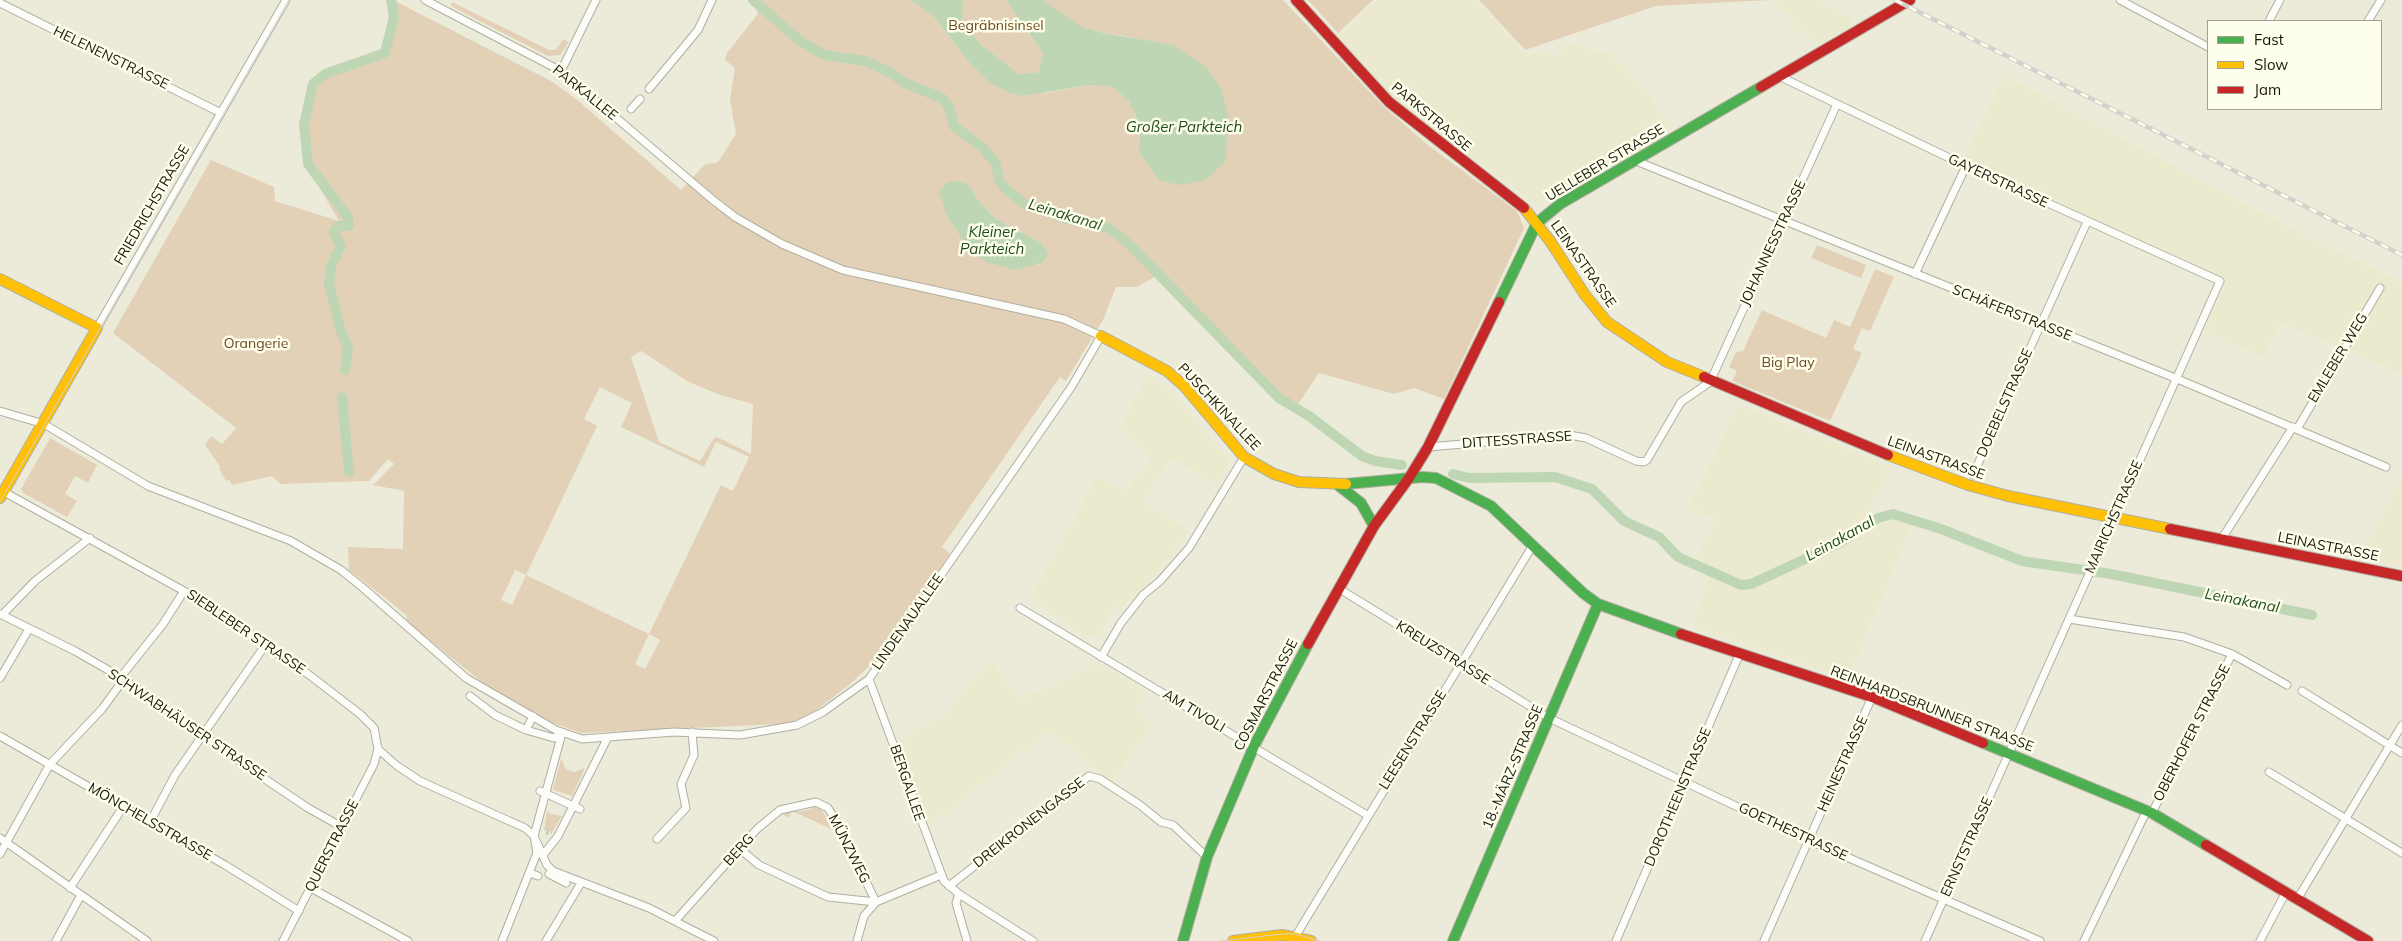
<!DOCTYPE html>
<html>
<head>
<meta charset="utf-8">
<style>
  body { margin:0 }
  #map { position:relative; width:2402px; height:941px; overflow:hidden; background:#ecebda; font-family:Mulish,sans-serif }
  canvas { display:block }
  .legend { position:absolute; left:2207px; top:20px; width:175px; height:90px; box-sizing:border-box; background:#fefeec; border:1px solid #a2a293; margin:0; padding:6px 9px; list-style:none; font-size:15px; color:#19180d }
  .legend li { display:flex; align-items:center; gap:10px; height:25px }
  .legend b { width:25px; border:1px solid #a2a293 }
</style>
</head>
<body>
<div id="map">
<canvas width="2402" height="941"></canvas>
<ul class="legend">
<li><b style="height:6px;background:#4caf50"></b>Fast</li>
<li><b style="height:6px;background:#ffc107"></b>Slow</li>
<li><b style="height:6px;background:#c62828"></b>Jam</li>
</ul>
</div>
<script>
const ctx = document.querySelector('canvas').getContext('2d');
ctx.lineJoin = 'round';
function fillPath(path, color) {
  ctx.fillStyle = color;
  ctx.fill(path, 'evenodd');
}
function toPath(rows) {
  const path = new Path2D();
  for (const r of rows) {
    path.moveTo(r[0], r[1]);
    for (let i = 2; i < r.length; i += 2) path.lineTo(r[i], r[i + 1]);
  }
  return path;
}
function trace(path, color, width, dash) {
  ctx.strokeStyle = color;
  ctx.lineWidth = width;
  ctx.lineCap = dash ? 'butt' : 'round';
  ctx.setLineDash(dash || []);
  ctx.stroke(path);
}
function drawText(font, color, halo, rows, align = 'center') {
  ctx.font = font + ' Mulish,sans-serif';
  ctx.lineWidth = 5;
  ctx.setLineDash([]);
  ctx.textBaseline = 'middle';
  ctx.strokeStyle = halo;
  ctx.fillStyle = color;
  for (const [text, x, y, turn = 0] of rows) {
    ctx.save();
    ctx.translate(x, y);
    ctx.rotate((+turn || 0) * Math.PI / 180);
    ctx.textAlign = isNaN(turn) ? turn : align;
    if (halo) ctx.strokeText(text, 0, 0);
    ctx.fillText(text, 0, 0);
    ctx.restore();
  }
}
fillPath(toPath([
  [1377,0,1476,0,1524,53,1558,55,1564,42,1608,54,1621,62,1648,92,1671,130,1571,192,1535,204,1396,101,1337,37],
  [1771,0,1816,0,1849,16,1853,25,1820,44,1807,37,1807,33,1788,27,1793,17,1779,9,1780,4],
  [2004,75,2302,234,2402,283,2402,374,2281,323,2262,357,2204,331,2228,280,1964,158],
  [1149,374,1179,399,1231,462,1217,485,1171,458,1143,502,1189,530,1173,554,1121,609,1116,606,1095,639,1088,635,1087,637,1030,599,1097,476,1126,492,1151,458,1118,428],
  [1738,404,1891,467,1863,521,1866,523,1875,518,1896,513,1915,519,1848,679,1692,627,1711,570,1694,562,1716,519,1688,507],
  [2402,475,2402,567,2360,559],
  [992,662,1020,699,1066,680,1097,662,1147,692,1136,711,1152,725,1112,783,1075,750,1048,731,929,827,899,740,941,717,986,666]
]), '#eceace');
fillPath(toPath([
  [393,0,551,81,575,98,681,190,704,165,718,162,736,134,730,99,735,68,725,60,727,53,757,15,758,8,750,0,907,0,914,2,936,19,968,61,1045,93,1089,85,1113,87,1129,102,1140,124,1139,152,1159,180,1131,37,1103,33,1083,27,1051,7,1045,0,1283,0,1383,106,1428,145,1517,211,1524,228,1444,399,1414,388,1394,394,1319,373,1296,407,1261,376,1163,272,1137,287,1116,287,1103,320,1066,381,1060,377,942,547,950,554,877,659,850,684,814,712,797,720,781,724,581,733,551,722,487,686,407,622,407,616,388,600,349,570,348,547,403,549,404,491,373,485,394,464,388,459,369,481,281,484,272,476,232,485,229,480,226,481,219,469,221,468,205,445,211,436,222,444,236,428,113,333,211,160,274,187,275,201,339,221,306,165,302,126,312,84,325,72,381,52],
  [957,181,973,190,977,199,996,219,1040,242,1038,266],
  [641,351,687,381,717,394,753,404,751,454,717,437,714,438,700,461,659,442,631,357],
  [600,387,632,403,621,427,704,467,716,442,749,457,733,491,721,485,649,634,526,575,597,426,584,419],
  [515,570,526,575,512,605,501,600],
  [649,634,660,640,645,669,635,664],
  [965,0,1006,0,1043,53,1039,72,1019,74,983,46,962,24,963,4],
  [1308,0,1373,0,1338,33],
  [1479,0,1770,0,1656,6,1525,50],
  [452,2,549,50,556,50,563,39,569,42,560,55,548,56,460,11,450,5],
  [1817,245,1866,265,1861,278,1811,258],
  [1875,269,1894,277,1870,331,1862,328,1853,349,1862,353,1830,421,1732,381,1737,371,1729,367,1736,352,1743,351,1762,310,1826,338,1834,320,1850,327],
  [50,438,97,465,88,483,75,476,65,494,77,501,67,517,23,493,21,489],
  [561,759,566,769,574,772,585,768,572,796,553,790],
  [818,805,827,818,829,816,840,833,792,811,789,818,782,814,791,809,796,808,798,812,812,809,812,806],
  [547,811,551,814,562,816,551,834,548,830,544,831]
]), '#e3d1b7');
fillPath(toPath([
  [907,0,965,0,963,4,962,24,983,46,1019,74,1039,72,1043,53,1006,0,1045,0,1052,7,1083,27,1103,33,1174,45,1207,68,1222,90,1229,123,1225,162,1204,181,1178,185,1159,180,1139,152,1140,124,1129,102,1113,87,1089,85,1022,96,1008,92,989,82,968,61,936,19,914,2],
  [957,181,967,184,973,190,977,199,996,219,1040,242,1049,253,1043,262,1015,270,986,262,972,253,947,216,939,192,947,182]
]), '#bed6b4');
trace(toPath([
  [547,834,548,830]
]), '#bed6b4', 2.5);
trace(toPath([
  [753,0,800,41,824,55,866,61,889,72,905,83,942,98,949,107,954,126,983,148,996,164,999,180,1007,190,1026,205,1067,219,1109,228,1131,246,1279,398,1309,416,1362,456,1375,461,1402,465],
  [345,370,348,348,341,331,329,284,331,266,341,246,334,232,338,226,349,226,348,217,308,164,304,124,313,84,325,74,385,53,394,17,391,0],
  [342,397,349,472],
  [1453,474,1469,478,1555,477,1592,489,1624,521,1659,537,1678,557,1741,585,1751,584,1814,555,1839,543,1878,518,1893,514,1941,529,2022,561,2111,574,2312,615]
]), '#bed6b4', 10);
const street = toPath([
  [2120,0,2208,47],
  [0,3,221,113],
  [2269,21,2280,0],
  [2368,21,2381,0],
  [561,71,596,0],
  [1779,76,1966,166,2220,281,1925,941],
  [649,89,698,30,712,0],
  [631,109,640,99],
  [1637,159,1641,163,2175,378,2386,467],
  [1915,274,1966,166],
  [97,328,286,0],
  [0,411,44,424,148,486,291,541,341,570,362,587,466,678,556,730,582,739,674,732,740,735,797,725,823,712,869,679,1072,386,1101,336,1064,319,843,270,782,244,735,217,713,200,561,71,425,0],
  [2297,429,2380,288],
  [1428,447,1569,435,1586,438,1636,461,1644,462,1647,460,1681,402,1710,382,1837,104],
  [1973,475,2087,222],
  [4,492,184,591,308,674,360,714,374,728,378,749,374,764,283,941],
  [2221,540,2293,427],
  [1338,588,1549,718,1810,841,2040,941],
  [1020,608,1367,815],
  [0,614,75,651,124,679,262,777,308,808,342,827],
  [2,615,35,581,90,538],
  [2069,619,2184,637,2232,654,2287,685],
  [1101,657,1121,623,1143,595,1160,581,1189,548,1244,457],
  [0,678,29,629],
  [120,678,163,624,184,591],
  [869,679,944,881,959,894,1033,941],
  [2302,691,2402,753],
  [470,696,495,715,526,730],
  [533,716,526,730,554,738,562,733],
  [0,736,225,865,299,911],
  [378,749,396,765,420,781,525,828,534,836,547,865,553,871,649,908,714,941],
  [2269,772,2402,853],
  [540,791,580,809],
  [2152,813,2232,654],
  [150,822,175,775,266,644],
  [0,838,147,941],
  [657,839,686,808,681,784,694,755,692,732],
  [740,849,759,865,828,897,876,902],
  [0,854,50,764,102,709,124,679],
  [543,855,558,836,607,739],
  [530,873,538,876],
  [549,874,566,883],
  [949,886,1089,776,1100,779,1140,805,1161,822,1173,825,1207,857],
  [70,888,123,807],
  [311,888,408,941],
  [959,894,956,903,967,941],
  [2298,898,2402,725],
  [676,920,757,829,780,810,816,802,828,808,838,824,876,902],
  [1295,937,1533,545],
  [56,941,81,895],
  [502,941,537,853,534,836,562,733],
  [546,941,581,883],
  [857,941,864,916,876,902,941,875],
  [1616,941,1740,653],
  [1764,941,1872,697],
  [2084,941,2147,810],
  [2260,941,2286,892]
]);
const fast = toPath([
  [1499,302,1537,223,1560,204,1761,87],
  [1346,484,1422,477,1436,478,1491,506,1583,593,1598,604,1681,634],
  [1338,485,1361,503,1374,526],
  [1983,743,2152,813,2206,845],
  [1183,941,1207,857,1254,746,1308,644],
  [1453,941,1598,604]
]);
const slow = toPath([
  [1524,208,1550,241,1585,295,1607,322,1667,362,1704,377],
  [0,279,97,328,0,498],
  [1101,336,1167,371,1184,386,1244,457,1274,474,1299,482,1346,484],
  [1888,455,1968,485,2008,496,2170,529],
  [1233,941,1282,935,1311,941]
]);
const jam = toPath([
  [1296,0,1389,102,1524,208],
  [1761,87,1910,0],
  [1704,377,1888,455],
  [2170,529,2402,576],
  [1681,634,1872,697,1983,743],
  [1308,644,1374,526,1409,478,1428,447,1499,302],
  [2206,845,2368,941]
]);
trace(street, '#b0aea1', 9);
trace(fast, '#b0aea1', 12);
trace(slow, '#b0aea1', 12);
trace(jam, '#b0aea1', 12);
trace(street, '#fcfcf9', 7);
trace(fast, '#4caf50', 10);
trace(slow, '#ffc107', 10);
trace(jam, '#c62828', 10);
trace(toPath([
  [0,502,289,0],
  [1221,941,1282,934,1295,934,1320,941]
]), '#d2d2cc', 1);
const rail = toPath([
  [1895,0,2402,255]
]);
trace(rail, '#d2d2cc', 4.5);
trace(rail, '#fefeec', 2.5, [8]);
drawText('14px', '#6d491b', '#fefeec', [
  ["Begräbnisinsel",996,26],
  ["Orangerie",256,344],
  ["Big Play",1788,363]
]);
drawText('14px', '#19180d', '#fefeec', [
  ["HELENENSTRASSE",111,58,26],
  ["PARKALLEE",585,93,39],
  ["PARKSTRASSE",1431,117,40],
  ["UELLEBER STRASSE",1605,163,-31],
  ["GAYERSTRASSE",1998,181,25],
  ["FRIEDRICHSTRASSE",152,205,-60],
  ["JOHANNESSTRASSE",1773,243,-65],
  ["LEINASTRASSE",1583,264,55],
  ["SCHÄFERSTRASSE",2012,313,22],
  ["EMLEBER WEG",2338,358,-59],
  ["DOEBELSTRASSE",2005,403,-66],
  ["PUSCHKINALLEE",1219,407,47],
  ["DITTESSTRASSE",1517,440,-4],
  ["LEINASTRASSE",1936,458,20],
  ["MAIRICHSTRASSE",2114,517,-66],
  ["LEINASTRASSE",2328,547,11],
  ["LINDENAUALLEE",908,622,-55],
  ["SIEBLEBER STRASSE",246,632,34],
  ["KREUZSTRASSE",1443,653,32],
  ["COSMARSTRASSE",1266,695,-63],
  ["REINHARDSBRUNNER STRASSE",1932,709,21],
  ["AM TIVOLI",1194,711,31],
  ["SCHWABHÄUSER STRASSE",187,725,34],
  ["OBERHOFER STRASSE",2192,733,-63],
  ["LEESENSTRASSE",1413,740,-58],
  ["HEINESTRASSE",1843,764,-66],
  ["18.-MÄRZ-STRASSE",1513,767,-67],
  ["BERGALLEE",907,783,71],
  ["DOROTHEENSTRASSE",1678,797,-67],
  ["MÖNCHELSSTRASSE",150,822,30],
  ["DREIKRONENGASSE",1029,823,-38],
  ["GOETHESTRASSE",1793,832,25],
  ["QUERSTRASSE",332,846,-63],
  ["ERNSTSTRASSE",1967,847,-66],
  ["MÜNZWEG",849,849,63],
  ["BERG",739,850,-48]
]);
drawText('italic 15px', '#204e18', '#fefeec', [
  ["Großer Parkteich",1184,127],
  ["Leinakanal",1065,215,17],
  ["Kleiner",992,232],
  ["Parkteich",992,249],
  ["Leinakanal",1840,539,-29],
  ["Leinakanal",2242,601,11]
]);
</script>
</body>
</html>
